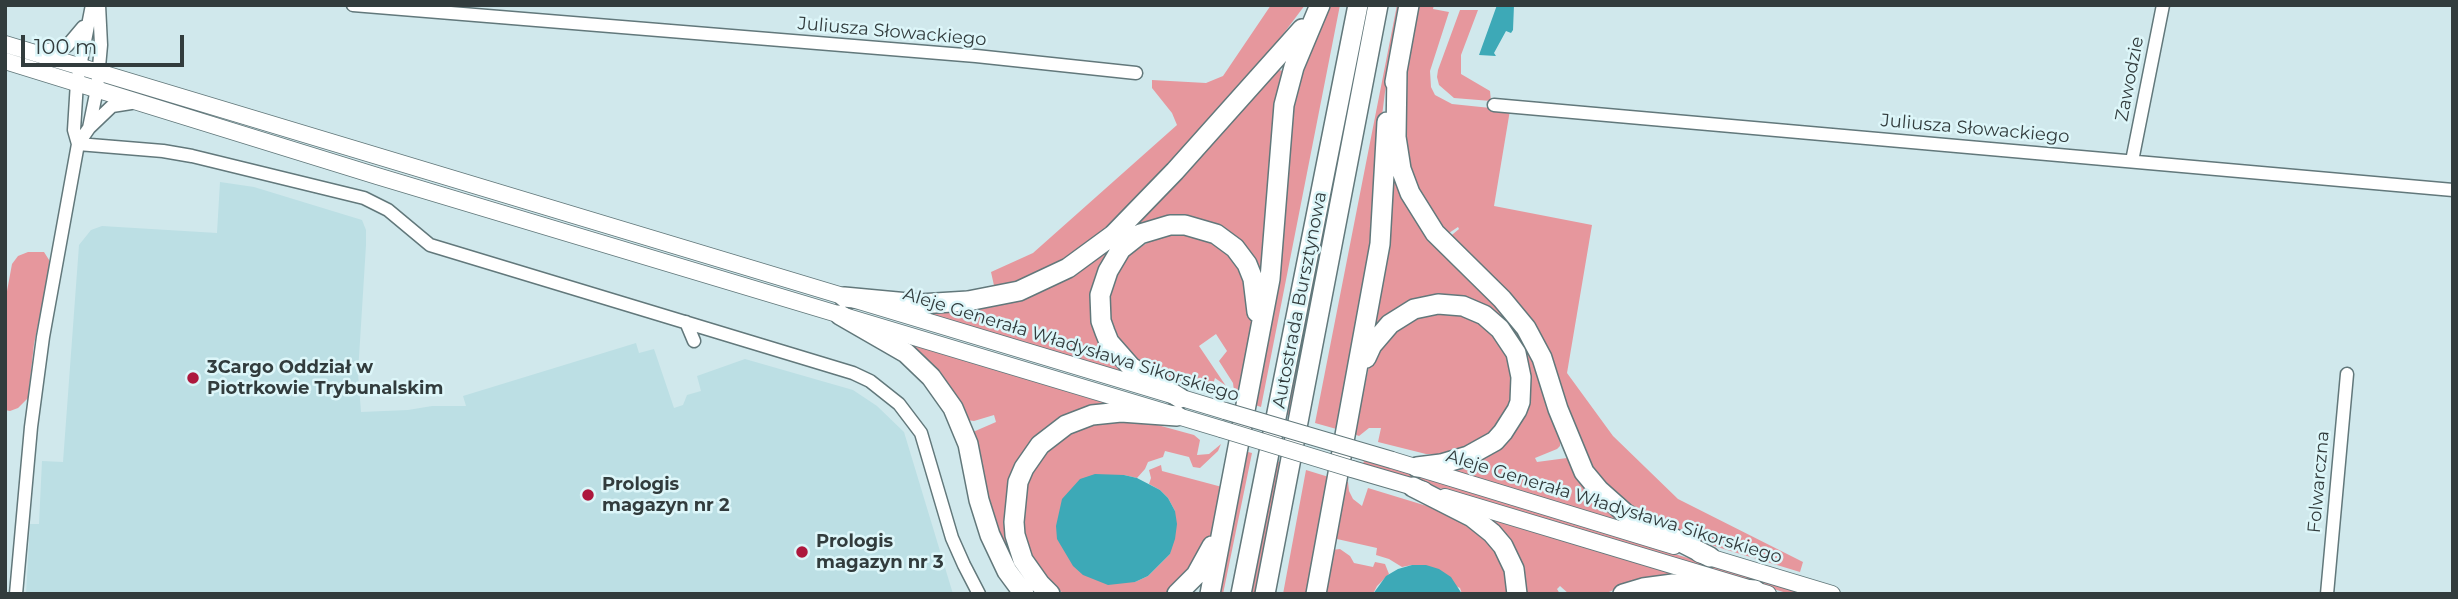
<!DOCTYPE html>
<html>
<head>
<meta charset="utf-8">
<style>
  body { margin:0 }
  #map { position:relative; width:2458px; height:599px; overflow:hidden; background:#d0e8ec; font-family:Montserrat,sans-serif }
  canvas { display:block }
  .frame { position:absolute; inset:0; border:7px solid #323c3d; pointer-events:none }
  .scale { position:absolute; left:21px; top:35px; width:163px; height:32px; box-sizing:border-box; border:4px solid #323c3d; border-top:0; padding-left:9px; font-size:21px; line-height:24px; white-space:nowrap; color:#323c3d; -webkit-text-stroke:5px #ddf6f9; paint-order:stroke }
</style>
</head>
<body>
<div id="map">
<canvas width="2458" height="599"></canvas>
<div class="frame"></div>
<div class="scale">100 m</div>
</div>
<script>
const ctx = document.querySelector('canvas').getContext('2d');
ctx.lineJoin = 'round';
function fillPath(path, color) {
  ctx.fillStyle = color;
  ctx.fill(path, 'evenodd');
}
function toPath(rows) {
  const path = new Path2D();
  for (const r of rows) {
    path.moveTo(r[0], r[1]);
    for (let i = 2; i < r.length; i += 2) path.lineTo(r[i], r[i + 1]);
  }
  return path;
}
function trace(path, color, width, dash) {
  ctx.strokeStyle = color;
  ctx.lineWidth = width;
  ctx.lineCap = dash ? 'butt' : 'round';
  ctx.setLineDash(dash || []);
  ctx.stroke(path);
}
function drawText(font, color, halo, rows, align = 'center') {
  ctx.font = font + ' Montserrat,sans-serif';
  ctx.lineWidth = 5;
  ctx.setLineDash([]);
  ctx.textBaseline = 'middle';
  ctx.strokeStyle = halo;
  ctx.fillStyle = color;
  for (const [text, x, y, turn = 0] of rows) {
    ctx.save();
    ctx.translate(x, y);
    ctx.rotate((+turn || 0) * Math.PI / 180);
    ctx.textAlign = isNaN(turn) ? turn : align;
    if (halo) ctx.strokeText(text, 0, 0);
    ctx.fillText(text, 0, 0);
    ctx.restore();
  }
}
fillPath(toPath([
  [220,182,254,187,362,220,366,230,366,245,358,373,361,412,408,410,432,406,466,406,463,396,636,343,639,353,654,349,674,408,683,405,687,395,701,391,697,376,745,359,853,390,877,406,904,432,953,594,26,594,30,524,39,524,42,461,63,462,79,245,91,230,102,226,217,233]
]), '#bcdfe4');
fillPath(toPath([
  [1271,5,1305,5,1257,69,1126,210,1077,253,1015,284,995,290,991,272,1033,253,1177,125,1172,113,1152,88,1152,80,1206,83,1223,76],
  [1326,5,1340,5,1261,407,1252,404,1290,103],
  [1365,5,1372,5,1291,416,1285,414],
  [1397,5,1402,5,1385,92,1380,132,1376,210,1340,430,1315,423],
  [1417,5,1434,5,1433,9,1449,12,1430,71,1431,87,1435,95,1452,104,1510,110,1494,206,1592,225,1567,373,1613,436,1678,499,1803,562,1800,572,1714,546,1666,528,1622,502,1582,456,1551,373,1447,239,1459,229,1458,227,1446,235,1418,197,1400,127,1401,104],
  [1460,10,1478,10,1461,55,1461,74,1490,91,1491,101,1454,98,1439,85,1437,77,1438,70],
  [1274,69,1288,72,1263,275,1250,255,1159,220,1094,295,1136,376,910,309,1058,279],
  [1390,153,1402,198,1413,217,1440,251,1465,277,1486,293,1512,323,1526,345,1540,379,1560,442,1560,446,1557,449,1535,458,1537,462,1567,458,1581,478,1635,527,1443,469,1525,407,1491,310,1404,304,1374,325],
  [1179,233,1216,242,1240,264,1254,316,1239,400,1235,399,1233,383,1219,361,1227,351,1216,334,1199,346,1230,392,1231,398,1225,385,1215,378,1211,390,1202,391,1149,371,1121,345,1108,319,1107,292,1124,258,1153,239],
  [28,252,44,252,51,263,34,344,28,398,18,408,10,411,5,410,5,302,12,264,18,256],
  [1431,311,1460,314,1487,327,1507,352,1514,387,1509,410,1486,439,1446,454,1426,454,1378,442,1381,428,1369,428,1359,436,1354,434,1369,366,1395,328],
  [907,342,1115,406,1070,415,1008,498,1042,594,1031,594,996,536,973,432,996,422,994,415,974,421,966,420],
  [1096,421,1143,421,1194,435,1200,440,1197,455,1209,454,1221,444,1218,451,1200,468,1193,467,1189,457,1165,451,1163,457,1148,462,1145,469,1137,478,1124,475,1135,582,1148,576,1170,554,1175,511,1168,498,1160,490,1149,484,1151,478,1149,470,1161,465,1162,471,1222,487,1217,517,1208,546,1183,581,1166,594,1064,594,1041,574,1025,545,1020,509,1031,469,1063,434],
  [1244,451,1252,453,1223,594,1214,594],
  [1364,460,1807,594,1790,594,1363,465],
  [1276,461,1282,463,1258,594,1249,594],
  [1306,470,1332,478,1308,594,1283,594],
  [1345,481,1348,482,1349,491,1353,499,1362,506,1368,488,1440,510,1475,527,1502,559,1510,594,1462,594,1460,588,1412,565,1402,567,1389,559,1376,555,1377,548,1337,539,1335,535],
  [1476,513,1701,580,1633,582,1604,594,1569,594,1560,586,1557,589,1560,594,1525,594],
  [1340,549,1350,556,1354,563,1373,567,1375,562,1385,564,1389,574,1377,586,1373,594,1327,594,1332,550]
]), '#e6979d');
fillPath(toPath([
  [1497,5,1514,5,1513,30,1511,33,1506,31,1494,53,1496,56,1479,55],
  [1095,474,1124,475,1137,478,1160,490,1168,498,1175,511,1177,524,1175,539,1170,554,1148,576,1135,582,1108,585,1083,575,1073,566,1057,539,1056,526,1062,499,1080,479],
  [1412,565,1426,565,1439,569,1451,577,1462,594,1373,594,1386,576,1398,569]
]), '#3da9b7');
const minor = toPath([
  [353,5,976,56,1136,73],
  [38,52,67,46,83,27],
  [1494,105,2453,190],
  [89,128,112,106,131,103],
  [78,144,163,151,192,156,364,198,388,210,430,245,853,373,870,381,899,404,921,433,952,538,964,565,979,594],
  [78,144,74,130,77,82,92,5],
  [2132,161,2163,5],
  [686,322,694,341],
  [16,594,31,427,43,337,78,144,89,128,97,89,101,45,99,5],
  [2327,594,2347,374]
]);
const major = toPath([
  [5,44,1225,411],
  [5,61,377,176,1221,429],
  [1392,460,1674,546],
  [1352,469,1424,490],
  [1445,497,1768,594],
  [1699,554,1832,594]
]);
const highway = toPath([
  [1397,71,1396,137,1401,169,1410,193,1435,233,1502,299,1526,328,1542,358,1558,409,1584,472,1599,490,1626,514,1710,557],
  [1395,82,1409,5],
  [844,297,919,304,968,301,1019,291,1068,268,1113,235,1175,171,1302,29],
  [840,315,906,353,931,377,953,408,968,444,979,500,990,535,1007,571,1024,594],
  [1366,358,1372,345,1390,324,1414,309,1438,304,1463,306,1484,315,1500,329,1516,353,1521,377,1520,402,1517,410,1503,432,1495,441,1468,456,1441,464,1417,467],
  [1180,398,1131,367,1109,342,1105,332,1101,321,1100,295,1108,271,1121,249,1140,234,1170,225,1185,225,1216,234,1235,248,1247,264,1253,279,1257,312],
  [1413,487,1472,517,1492,533,1503,546,1514,569,1517,594],
  [1050,594,1040,584,1023,560,1015,535,1014,522,1018,482,1024,468,1040,445,1066,425,1092,415,1121,412,1177,416],
  [1177,594,1196,575,1212,546],
  [1210,594,1270,279,1284,105,1294,67,1320,5],
  [1241,594,1358,5],
  [1265,594,1378,5],
  [1316,594,1380,244,1387,122],
  [1623,594,1643,588,1673,584,1755,590]
]);
trace(minor, '#62787b', 15);
trace(major, '#62787b', 18);
trace(highway, '#62787b', 22);
trace(minor, '#fff', 12);
trace(major, '#fff', 16);
trace(highway, '#fff', 19);
const majorBridge = toPath([
  [1225,411,1392,460],
  [1221,429,1352,469]
]);
trace(majorBridge, '#62787b', 18, []);
trace(majorBridge, '#fff', 16);
for (const [x, y, r, color] of [
  [193,378,7,"#ad183d"],
  [588,495,7,"#ad183d"],
  [802,552,7,"#ad183d"]
]) {
  const dot = new Path2D();
  dot.arc(x, y, r, 0, 2 * Math.PI);
  ctx.fillStyle = color;
  ctx.fill(dot);
  trace(dot, '#ddf6f9', 2.5);
}
drawText('18px', '#323c3d', '#ddf6f9', [
  ["Juliusza Słowackiego",892,32,5],
  ["Zawodzie",2130,79,-79],
  ["Juliusza Słowackiego",1975,129,5],
  ["Autostrada Bursztynowa",1300,300,-79],
  ["Aleje Generała Władysława Sikorskiego",1071,345,17],
  ["Folwarczna",2319,482,-85],
  ["Aleje Generała Władysława Sikorskiego",1614,507,17]
]);
drawText('bold 18px', '#323c3d', '#ddf6f9', [
  ["3Cargo Oddział w",207,368],
  ["Piotrkowie Trybunalskim",207,389],
  ["Prologis",602,485],
  ["magazyn nr 2",602,506],
  ["Prologis",816,542],
  ["magazyn nr 3",816,563]
], 'left');
</script>
</body>
</html>
